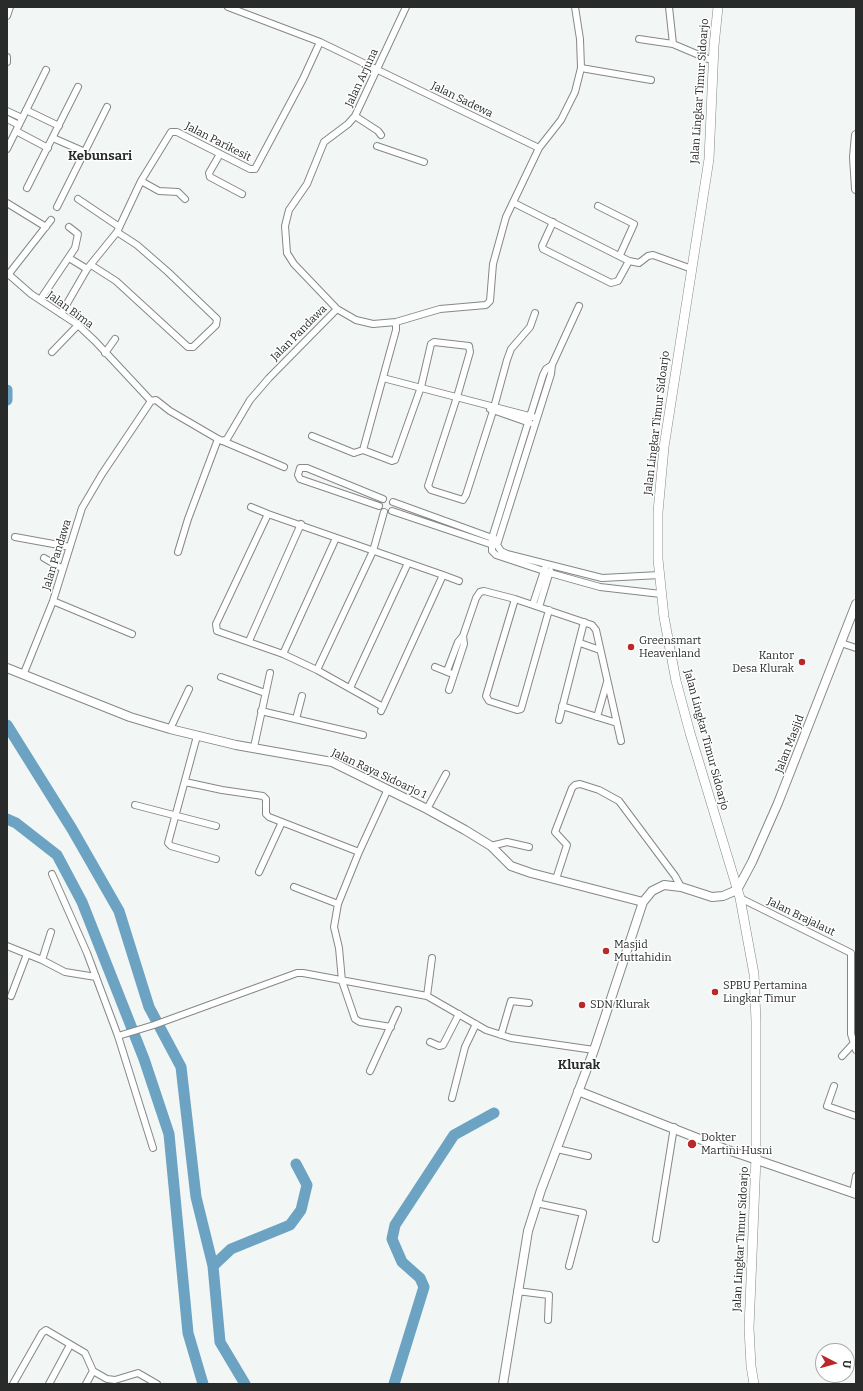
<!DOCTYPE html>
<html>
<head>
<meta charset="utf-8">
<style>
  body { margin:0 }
  #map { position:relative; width:863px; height:1391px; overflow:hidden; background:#f2f6f5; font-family:Bitter,serif }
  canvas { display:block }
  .frame { position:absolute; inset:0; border:8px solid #292a2a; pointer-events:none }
  .north { position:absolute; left:815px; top:1343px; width:40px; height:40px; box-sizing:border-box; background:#fff; border:1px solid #a9aaaa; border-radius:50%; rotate:96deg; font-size:11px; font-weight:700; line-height:16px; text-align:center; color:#292a2a }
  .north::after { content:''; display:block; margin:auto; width:14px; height:18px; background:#b9292c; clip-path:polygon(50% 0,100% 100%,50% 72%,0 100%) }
</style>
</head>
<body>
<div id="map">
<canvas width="863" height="1391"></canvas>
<div class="frame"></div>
<div class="north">U</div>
</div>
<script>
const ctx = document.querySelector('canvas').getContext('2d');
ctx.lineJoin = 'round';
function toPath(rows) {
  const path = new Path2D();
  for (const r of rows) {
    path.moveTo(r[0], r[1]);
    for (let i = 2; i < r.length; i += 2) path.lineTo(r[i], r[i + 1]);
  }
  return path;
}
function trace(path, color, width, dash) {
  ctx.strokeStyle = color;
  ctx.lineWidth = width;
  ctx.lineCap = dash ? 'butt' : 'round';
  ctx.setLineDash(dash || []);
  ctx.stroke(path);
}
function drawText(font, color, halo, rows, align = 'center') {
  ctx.font = font + ' Bitter,serif';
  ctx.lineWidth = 3;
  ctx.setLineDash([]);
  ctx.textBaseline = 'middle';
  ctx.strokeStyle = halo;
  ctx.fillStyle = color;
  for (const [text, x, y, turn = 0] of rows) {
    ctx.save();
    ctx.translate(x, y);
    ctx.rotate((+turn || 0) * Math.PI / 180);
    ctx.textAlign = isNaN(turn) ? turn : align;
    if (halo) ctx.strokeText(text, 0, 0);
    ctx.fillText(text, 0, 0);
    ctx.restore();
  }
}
trace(toPath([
  [7,390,7,400],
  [7,725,72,829,119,911,149,1007,181,1067,196,1197,213,1266,220,1342,245,1384],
  [7,819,16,823,57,855,82,902,144,1059,169,1134,188,1333,203,1384],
  [213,1266,231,1249,290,1225,301,1210,307,1185,296,1164],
  [394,1384,424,1287,420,1278,402,1262,392,1239,395,1225,454,1135,494,1113]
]), '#6ca2c2', 11);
const minor = toPath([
  [228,7,320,42,539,148],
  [406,7,355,116,348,124,324,142,307,184,289,210,285,226,287,253,294,264,337,309,356,320,373,324,396,322,440,309,486,305,490,301,493,264,506,217,539,148,561,120,575,92,581,68,580,39,575,7],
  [669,7,673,44],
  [7,16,10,7],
  [639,39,673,44,713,61],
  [7,57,7,62],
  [581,68,651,80],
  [26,110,59,126],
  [7,111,22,118],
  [355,116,378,131,381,135],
  [7,119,19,125],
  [16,131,48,148],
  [53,138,85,152],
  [377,146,424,162],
  [7,149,46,70],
  [220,154,209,173,210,177,242,194],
  [141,181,159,191,178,192,185,199],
  [27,188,78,87],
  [78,199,118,226],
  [7,203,46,227],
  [514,203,629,261,639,263,648,256,653,255,692,269],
  [598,206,634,224,620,255],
  [57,207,107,107],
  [553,222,542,246,543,249,611,283,618,281,629,261],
  [69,258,87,269],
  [91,265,116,281,188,347,193,347,216,325,217,319,168,272,137,245,117,232],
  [7,273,31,294,78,325,95,341,151,401],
  [8,275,51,220],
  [40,300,75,248,78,234,69,227],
  [579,306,552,365,551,374,497,545,501,551,507,554,602,578,660,575],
  [61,314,87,269,117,232,141,181,171,132,177,132,250,169,255,169,303,79,320,42],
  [52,352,78,325],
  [105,353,115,339],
  [552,365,546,369,543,375,492,538,492,551,496,555,550,573,600,587,661,594],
  [383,378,533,417],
  [151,401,156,400,170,411,218,439,284,467],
  [490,409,530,423],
  [312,436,354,453,363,450,396,330,396,322],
  [222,441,227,439,250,400,269,378,337,309],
  [363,450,392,461,395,460,421,387,431,344,434,342,469,346,470,352,457,397,428,486,431,490,463,500,466,495,493,411,507,360,511,349,530,327,535,313],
  [393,502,495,539],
  [379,506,300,479,298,475,300,468,307,468,383,499],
  [251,507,268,514],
  [392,511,493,545],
  [15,537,70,547],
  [178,552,188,519,218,439],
  [44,558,63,569],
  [515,599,486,696,489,701,517,710,521,709,549,610],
  [53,601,132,634],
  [533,604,545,568],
  [539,607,550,571],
  [249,641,301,524],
  [580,643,600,650],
  [841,643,856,648],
  [283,654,336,538],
  [435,667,450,673],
  [317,670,373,551,384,512],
  [447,671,458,642,463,636,476,598,480,592,484,591,515,599,592,625,596,630,621,741],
  [24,673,53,601,82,508,102,474,151,401],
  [221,677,265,693],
  [350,688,408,563],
  [449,690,464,644,463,636],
  [562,706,617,723],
  [383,707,317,670,283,654,217,631,216,624,268,514,443,575],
  [261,711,363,735],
  [381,711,443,575,459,581],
  [597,717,607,682],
  [296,719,302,696],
  [559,720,584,622],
  [170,729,189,689],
  [197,736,168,843,171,846,216,859],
  [254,747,270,673],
  [185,782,222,790,263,796,266,799,266,814,269,817,359,852],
  [388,789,359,852,338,904,334,927,339,948,342,981,355,1019,360,1022,391,1027],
  [135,805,216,826],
  [427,809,446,774],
  [491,846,507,842,529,847],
  [259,872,282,822],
  [52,874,87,953,118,1036,153,1148],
  [556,879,567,845,555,832,572,788,575,785,580,784,599,790,619,801,675,876,681,887],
  [294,887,338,904],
  [740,898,851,953,851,1034,856,1050],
  [7,946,42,960,65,972,96,977],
  [42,960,51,932],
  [11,996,27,954],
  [427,996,432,958],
  [501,1035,511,1001,529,1003],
  [118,1036,154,1025,297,973,303,973,427,996,486,1030,511,1038,594,1050],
  [430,1042,439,1046,443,1045,459,1014],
  [842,1056,853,1044],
  [370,1071,398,1010],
  [834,1086,827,1106,856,1116],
  [452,1098,465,1047,476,1024],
  [557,1149,588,1156],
  [853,1193,856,1176],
  [536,1203,583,1213,569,1266],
  [656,1239,674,1127],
  [517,1291,549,1295,548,1320],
  [13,1384,42,1333,46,1330,85,1353,93,1371,107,1379,115,1380,138,1373,157,1384],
  [49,1384,70,1345],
  [86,1384,93,1371]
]);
const tertiary = toPath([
  [856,135,854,157,856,189],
  [7,668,130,717,170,729,236,745,332,762,427,809,465,830,491,846,511,866,531,873,643,902],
  [578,1091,725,1149,856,1194],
  [503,1384,528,1231,541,1190,594,1050,643,902,652,891,664,885,681,887,712,897,723,896,737,890,752,862,778,803,856,604]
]);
const secondary = toPath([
  [718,7,714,46,709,159,664,447,658,512,658,559,664,617,676,681,690,733,740,898,754,974,756,1021,756,1158,749,1328,751,1366,754,1384]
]);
trace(minor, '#848887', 8);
trace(tertiary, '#848887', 10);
trace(secondary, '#848887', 10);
trace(minor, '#fff', 6);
trace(tertiary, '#fff', 8);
trace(secondary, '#fff', 9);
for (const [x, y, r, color] of [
  [631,647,4,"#b9292c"],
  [802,662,4,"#b9292c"],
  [606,951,4,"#b9292c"],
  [715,992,4,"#b9292c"],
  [582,1005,4,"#b9292c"],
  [692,1144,5,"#b9292c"]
]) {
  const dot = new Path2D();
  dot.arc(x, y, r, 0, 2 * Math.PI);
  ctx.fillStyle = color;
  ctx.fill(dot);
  trace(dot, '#fff', 1.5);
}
drawText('11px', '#292a2a', '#fff', [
  ["Jalan Arjuna",362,78,-65],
  ["Jalan Lingkar Timur Sidoarjo",700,91,-86],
  ["Jalan Sadewa",462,100,26],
  ["Jalan Parikesit",218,142,27],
  ["Jalan Bima",70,310,36],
  ["Jalan Pandawa",299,333,-45],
  ["Jalan Lingkar Timur Sidoarjo",657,423,-83],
  ["Jalan Pandawa",57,555,-73],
  ["Jalan Lingkar Timur Sidoarjo",706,740,75],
  ["Jalan Masjid",790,744,-69],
  ["Jalan Raya Sidoarjo 1",379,774,25],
  ["Jalan Brajalaut",801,917,26],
  ["Jalan Lingkar Timur Sidoarjo",741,1239,-87]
]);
drawText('11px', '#292a2a', '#fff', [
  ["Greensmart",639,641],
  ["Heavenland",639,654],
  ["Kantor",794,656,"right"],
  ["Desa Klurak",794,669,"right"],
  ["Masjid",614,945],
  ["Muttahidin",614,958],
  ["SPBU Pertamina",723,986],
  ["Lingkar Timur",723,999],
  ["SDN Klurak",590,1005],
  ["Dokter",701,1138],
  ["Martini Husni",701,1151]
], 'left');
drawText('bold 13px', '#282c2b', '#fff', [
  ["Kebunsari",100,156],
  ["Klurak",579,1065]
]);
</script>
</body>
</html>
